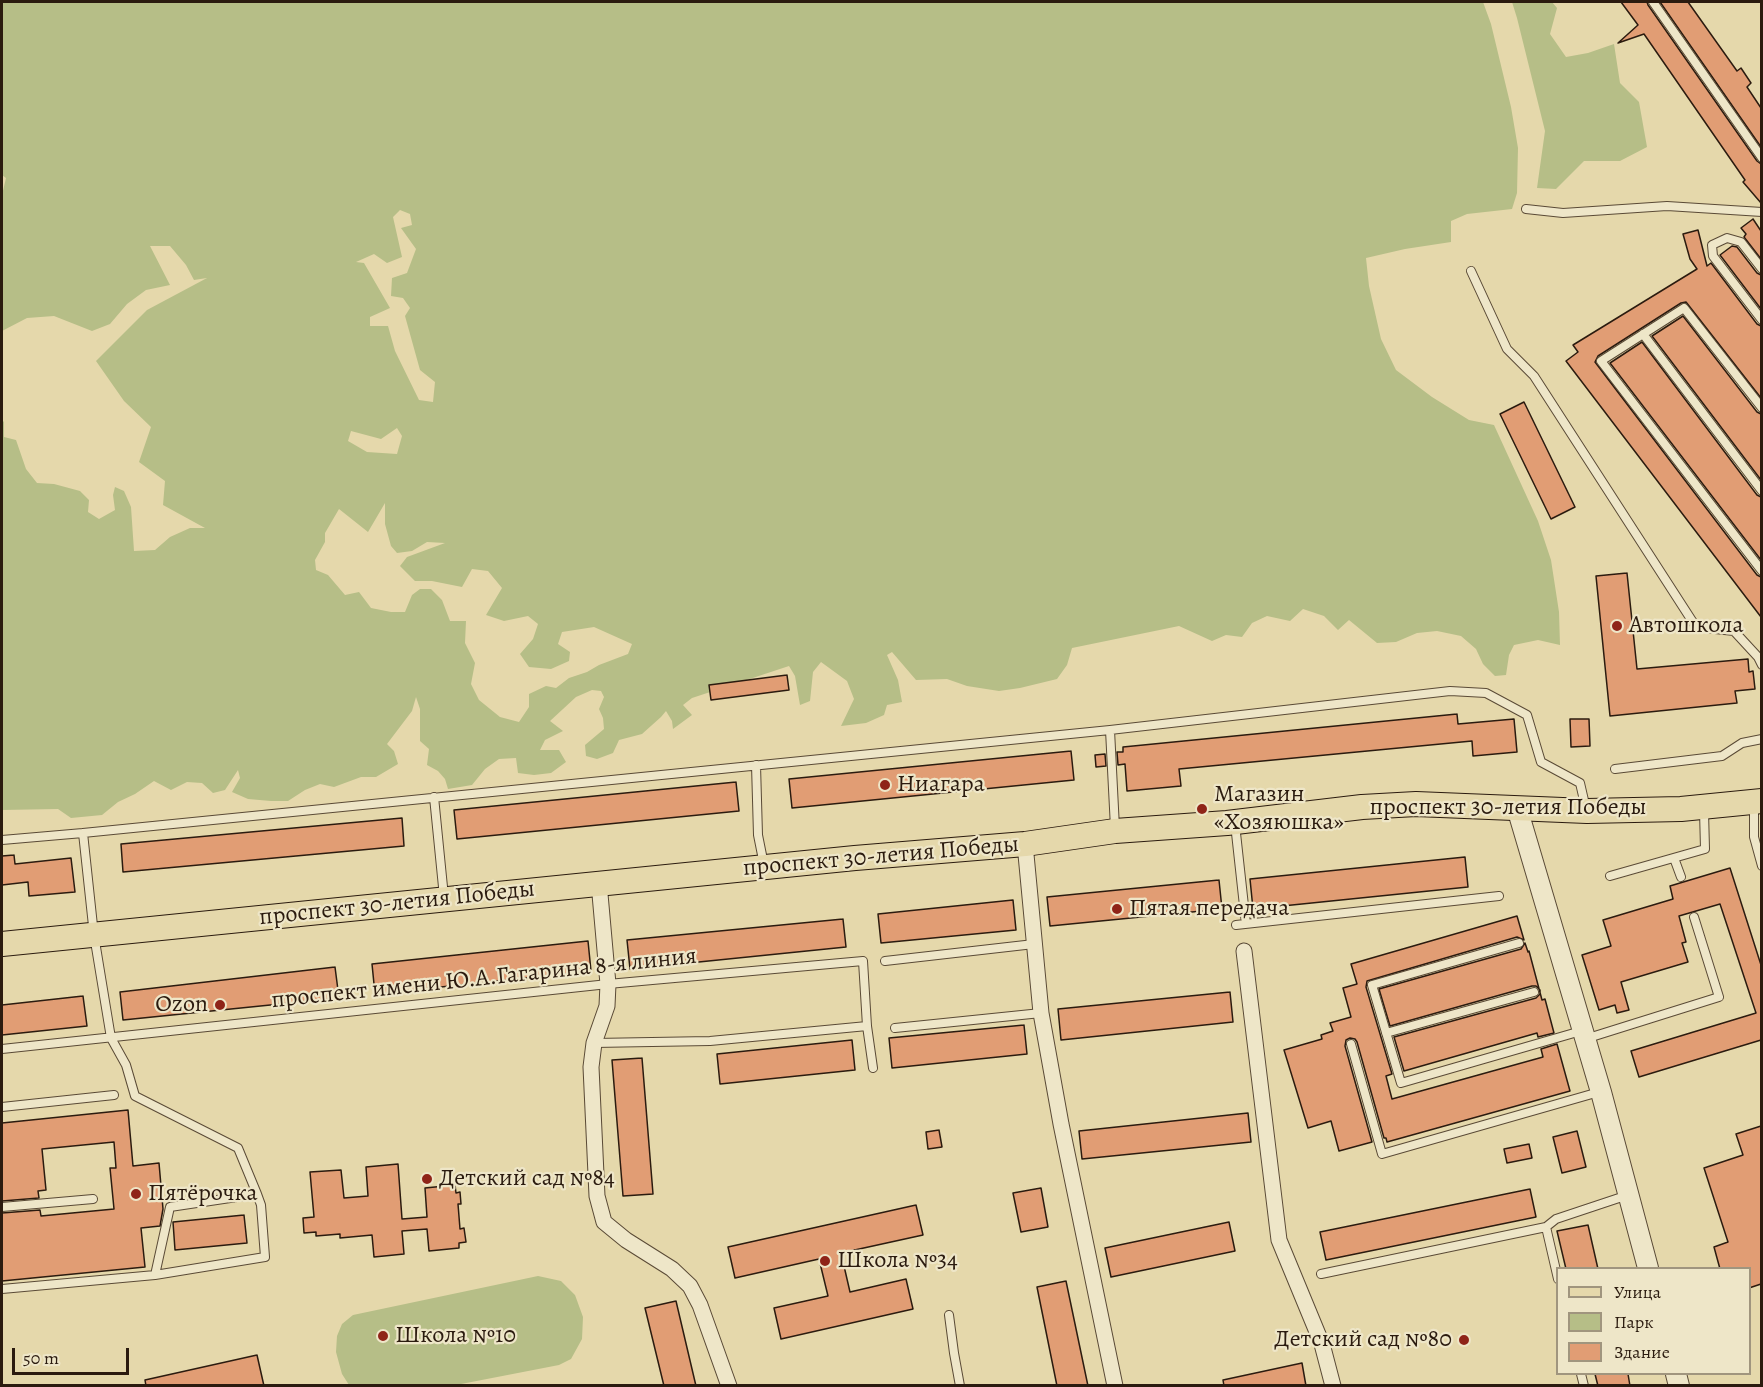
<!DOCTYPE html>
<html>
<head>
<meta charset="utf-8">
<style>
  body { margin:0 }
  #map { position:relative; width:1763px; height:1387px; overflow:hidden; background:#e5d8ab; font-family:Alegreya,serif }
  canvas { display:block }
  .frame { position:absolute; inset:0; border:3px solid #2b1b0f; pointer-events:none }
  .legend { position:absolute; left:1556px; top:1267px; width:195px; height:108px; box-sizing:border-box; background:#eee6c8; border:2px solid #a0957e; margin:0; padding:8px 10px; list-style:none; font-size:18px; color:#2b1b0f }
  .legend li { display:flex; align-items:center; gap:12px; height:30px }
  .legend b { width:30px; border:2px solid #a0957e }
  .scale { position:absolute; left:12px; top:1348px; width:117px; height:27px; box-sizing:border-box; border:3px solid #2b1b0f; border-top:0; padding-left:8px; font-size:18px; line-height:21px; white-space:nowrap; color:#2b1b0f; -webkit-text-stroke:4px #eee6c8; paint-order:stroke }
</style>
</head>
<body>
<div id="map">
<canvas width="1763" height="1387"></canvas>
<div class="frame"></div>
<ul class="legend">
<li><b style="height:8px;background:#e5d8ab"></b>Улица</li>
<li><b style="height:16px;background:#b6be87"></b>Парк</li>
<li><b style="height:16px;background:#e19d74"></b>Здание</li>
</ul>
<div class="scale">50 m</div>
</div>
<script>
const ctx = document.querySelector('canvas').getContext('2d');
ctx.lineJoin = 'round';
function fillPath(path, color) {
  ctx.fillStyle = color;
  ctx.fill(path, 'evenodd');
}
function toPath(rows) {
  const path = new Path2D();
  for (const r of rows) {
    path.moveTo(r[0], r[1]);
    for (let i = 2; i < r.length; i += 2) path.lineTo(r[i], r[i + 1]);
  }
  return path;
}
function trace(path, color, width, dash) {
  ctx.strokeStyle = color;
  ctx.lineWidth = width;
  ctx.lineCap = dash ? 'butt' : 'round';
  ctx.setLineDash(dash || []);
  ctx.stroke(path);
}
function drawText(font, color, halo, rows, align = 'center') {
  ctx.font = font + ' Alegreya,serif';
  ctx.lineWidth = 4.5;
  ctx.setLineDash([]);
  ctx.textBaseline = 'middle';
  ctx.strokeStyle = halo;
  ctx.fillStyle = color;
  for (const [text, x, y, turn = 0] of rows) {
    ctx.save();
    ctx.translate(x, y);
    ctx.rotate((+turn || 0) * Math.PI / 180);
    ctx.textAlign = isNaN(turn) ? turn : align;
    if (halo) ctx.strokeText(text, 0, 0);
    ctx.fillText(text, 0, 0);
    ctx.restore();
  }
}
fillPath(toPath([
  [2,2,1483,2,1491,24,1511,107,1518,148,1517,193,1512,209,1467,214,1451,221,1451,242,1405,249,1366,258,1369,286,1381,339,1396,370,1432,397,1469,420,1494,425,1538,521,1551,560,1559,612,1560,645,1538,640,1514,645,1509,655,1506,675,1495,676,1483,664,1476,649,1461,636,1437,631,1417,633,1396,642,1377,643,1349,620,1338,630,1324,616,1303,609,1290,621,1267,616,1252,623,1242,637,1226,635,1212,641,1179,626,1072,648,1067,665,1057,679,1020,688,999,691,967,686,947,679,916,680,892,652,887,655,898,680,902,702,887,705,884,715,866,723,841,726,854,699,847,681,821,662,813,672,810,701,800,705,795,676,789,666,692,698,683,705,692,715,673,729,672,721,666,711,661,717,642,734,619,740,613,753,597,759,586,756,585,745,604,729,603,718,599,709,604,697,601,691,592,690,576,697,550,721,563,731,545,740,540,750,559,750,566,762,551,773,534,775,518,773,516,758,499,759,485,769,472,785,448,789,445,779,438,771,427,765,429,749,420,741,420,709,416,697,412,711,387,744,394,751,398,764,376,777,361,777,334,787,320,784,305,790,288,801,271,801,248,799,232,792,240,778,238,770,225,790,213,793,202,783,187,782,171,790,154,781,135,794,118,802,102,815,71,818,58,809,2,810,2,420,4,422,4,437,16,440,26,469,37,483,54,484,80,491,89,500,88,512,99,519,115,510,113,495,115,487,124,491,131,507,134,551,155,550,170,537,190,528,205,528,163,505,165,481,139,462,151,427,124,401,96,361,147,310,207,278,194,280,186,265,170,246,150,246,170,285,146,290,127,304,110,324,92,331,54,316,27,318,2,331,2,195,6,178,2,175],
  [400,210,410,214,412,225,401,228,416,249,407,273,392,278,391,296,403,298,410,308,405,316,420,370,435,382,433,402,419,400,395,351,388,326,370,326,370,317,390,308,364,263,356,262,374,254,387,263,402,257,393,217],
  [397,428,402,436,397,454,367,452,348,441,351,431,381,439],
  [385,503,385,524,391,546,397,553,412,551,427,542,445,543,407,557,400,566,415,581,432,581,462,587,472,569,488,571,502,588,486,615,504,621,528,616,538,624,533,639,520,654,529,667,551,669,569,661,570,652,558,644,562,632,594,627,632,644,628,654,599,665,587,672,569,678,556,688,546,686,529,694,529,707,519,722,500,717,479,700,471,684,475,663,465,643,466,621,450,621,442,600,431,589,420,589,412,595,405,612,391,612,371,608,359,592,345,595,328,575,316,570,315,560,325,542,325,533,339,509,368,532],
  [1512,2,1552,2,1557,8,1550,34,1566,57,1588,53,1614,44,1620,83,1639,102,1647,147,1620,161,1584,161,1556,189,1537,188,1545,131,1517,18],
  [538,1276,561,1281,575,1295,583,1317,582,1339,571,1359,559,1365,456,1385,349,1385,342,1374,336,1352,337,1336,342,1324,353,1315]
]), '#b6be87');
const building = toPath([
  [1621,2,1647,2,1648,5,1757,161,1761,164,1761,203,1743,182,1745,180,1644,34,1618,43,1638,25,1621,2],
  [1660,2,1688,2,1737,71,1741,68,1751,83,1747,87,1761,108,1761,147,1660,2],
  [1753,219,1761,231,1761,259,1744,237,1746,234,1741,228,1753,219],
  [1698,230,1707,266,1711,263,1757,324,1761,326,1761,398,1686,302,1681,303,1598,356,1595,362,1757,575,1761,577,1761,617,1566,361,1578,352,1573,345,1697,269,1690,259,1683,234,1698,230],
  [1732,246,1737,247,1757,273,1761,275,1761,309,1720,255,1732,246],
  [1683,316,1757,412,1761,414,1761,480,1652,336,1683,316],
  [1642,342,1757,495,1761,497,1761,560,1610,363,1642,342],
  [1524,402,1575,507,1551,519,1500,414,1524,402],
  [1627,573,1637,669,1748,659,1749,672,1753,671,1755,689,1735,691,1737,703,1610,716,1596,576,1627,573],
  [787,675,789,690,711,700,709,685,787,675],
  [1457,714,1458,724,1514,719,1517,752,1473,756,1472,741,1179,769,1181,786,1127,791,1125,764,1118,765,1117,752,1123,752,1123,747,1457,714],
  [1570,719,1589,719,1590,746,1571,747,1570,719],
  [1071,751,1074,780,792,808,789,779,1071,751],
  [1105,754,1106,766,1096,767,1095,755,1105,754],
  [736,782,739,811,457,839,454,810,736,782],
  [402,818,404,846,123,872,121,844,402,818],
  [14,855,15,864,71,858,75,892,29,896,28,882,2,885,2,856,14,855],
  [1465,857,1468,887,1253,909,1250,879,1465,857],
  [1730,868,1761,965,1761,1040,1639,1077,1631,1051,1756,1013,1720,904,1679,916,1686,942,1682,943,1688,962,1621,982,1629,1010,1617,1013,1615,1005,1599,1010,1582,955,1611,946,1603,920,1673,899,1670,886,1730,868],
  [1219,880,1222,909,1050,926,1047,897,1219,880],
  [1013,900,1016,930,881,943,878,914,1013,900],
  [1517,916,1524,940,1517,937,1367,981,1366,987,1392,1074,1386,1076,1392,1099,1543,1057,1541,1049,1557,1044,1570,1091,1387,1142,1386,1138,1384,1138,1357,1042,1355,1039,1350,1038,1346,1040,1345,1046,1372,1142,1339,1151,1331,1121,1308,1128,1284,1050,1322,1039,1321,1035,1333,1031,1330,1023,1351,1017,1343,988,1357,984,1351,964,1517,916],
  [843,919,846,947,630,969,627,940,843,919],
  [588,941,591,971,375,994,372,964,588,941],
  [1525,943,1528,952,1529,951,1542,1000,1545,999,1554,1033,1538,1037,1537,1033,1404,1071,1394,1037,1536,998,1540,994,1540,990,1536,986,1532,986,1390,1026,1379,989,1521,949,1525,943],
  [335,967,339,998,123,1020,120,992,335,967],
  [1230,992,1233,1022,1061,1040,1058,1009,1230,992],
  [83,996,87,1026,2,1035,2,1005,83,996],
  [1024,1025,1027,1054,892,1068,889,1038,1024,1025],
  [852,1040,855,1070,720,1084,717,1054,852,1040],
  [642,1058,653,1194,623,1196,612,1060,642,1058],
  [128,1110,133,1166,159,1163,163,1209,160,1226,141,1228,145,1267,2,1281,2,1213,40,1210,41,1216,114,1209,110,1168,116,1168,114,1142,42,1149,46,1190,38,1191,39,1198,2,1201,2,1123,128,1110],
  [1248,1113,1251,1142,1082,1159,1079,1131,1248,1113],
  [1761,1126,1761,1284,1749,1288,1749,1269,1720,1269,1714,1247,1728,1242,1704,1168,1743,1155,1736,1134,1761,1126],
  [939,1130,942,1147,928,1149,926,1132,939,1130],
  [1577,1131,1586,1167,1562,1173,1553,1137,1577,1131],
  [1529,1144,1532,1158,1507,1163,1504,1149,1529,1144],
  [398,1164,402,1219,427,1217,425,1188,455,1185,456,1193,460,1192,461,1204,458,1204,460,1229,464,1228,466,1242,459,1243,459,1248,429,1251,427,1229,402,1231,404,1254,374,1257,372,1235,340,1238,340,1234,316,1236,316,1232,304,1233,303,1218,314,1217,310,1172,341,1170,344,1198,368,1196,366,1167,398,1164],
  [1041,1188,1048,1227,1021,1232,1013,1193,1041,1188],
  [1530,1189,1536,1217,1326,1260,1320,1232,1530,1189],
  [916,1205,923,1235,841,1253,850,1292,906,1279,913,1309,781,1339,774,1308,828,1296,819,1259,735,1278,728,1247,916,1205],
  [244,1215,247,1243,175,1250,173,1222,244,1215],
  [1229,1222,1235,1251,1111,1277,1105,1248,1229,1222],
  [1588,1225,1598,1269,1566,1269,1557,1231,1588,1225],
  [1066,1281,1088,1386,1057,1386,1037,1287,1066,1281],
  [676,1301,696,1386,664,1386,645,1308,676,1301],
  [257,1355,264,1386,146,1386,145,1380,257,1355],
  [1302,1363,1306,1386,1224,1386,1223,1380,1302,1363],
  [1595,1374,1628,1374,1630,1386,1598,1386,1595,1374]
]);
fillPath(building, '#e19d74');
trace(building, '#2b1b0f', 1.5);
const service = toPath([
  [1653,2,1762,158],
  [1526,209,1563,213,1667,206,1762,212],
  [1762,269,1741,242,1727,238,1712,245,1713,256,1762,320],
  [1471,271,1507,349,1534,376,1696,627,1734,631,1758,657,1762,665],
  [1643,334,1762,491],
  [1762,408,1684,308,1601,361,1762,571],
  [1110,730,1115,828],
  [756,765,758,835,764,865],
  [1615,769,1722,756,1742,743,1762,739],
  [434,797,444,897],
  [1754,804,1754,837,1762,866],
  [1235,824,1246,924],
  [83,833,1110,730,1450,691,1486,693,1527,715,1541,762,1580,783,1586,809],
  [2,840,83,833,94,935,111,1038,126,1065,135,1096,238,1148,257,1194,261,1205,265,1257,155,1275,170,1207,257,1194],
  [1674,858,1681,877],
  [1610,876,1705,849,1704,811],
  [1236,925,1499,896],
  [1519,943,1372,985,1401,1083,1581,1031],
  [885,961,1034,944],
  [895,1028,1041,1013],
  [1386,1033,1534,992],
  [1585,1039,1719,997,1694,917],
  [594,1043,710,1041,867,1026],
  [1351,1044,1382,1154,1599,1092],
  [2,1049,608,984,863,961,867,1026,873,1068],
  [2,1107,114,1095],
  [2,1207,93,1199],
  [1546,1227,1558,1279],
  [1321,1274,1546,1227,1556,1219,1628,1195],
  [2,1289,155,1275],
  [949,1315,954,1353,960,1386],
  [1581,1374,1584,1386]
]);
const minor = toPath([
  [1025,844,1041,1013,1061,1124,1115,1386],
  [599,883,608,984,607,1006,594,1043,591,1067,597,1196,604,1222,626,1240,672,1269,690,1286,700,1305,729,1386],
  [1244,951,1279,1240,1322,1344,1333,1386]
]);
const tertiary = toPath([
  [1517,808,1601,1092,1648,1268],
  [1676,1374,1679,1386]
]);
const primary = toPath([
  [2,944,855,858,1025,844,1115,831,1227,823,1362,807,1416,804,1587,811,1681,809,1762,801]
]);
trace(service, '#5a4a36', 10);
trace(minor, '#5a4a36', 17);
trace(tertiary, '#5a4a36', 22);
trace(primary, '#2b1b0f', 26);
trace(service, '#eee6c8', 8);
trace(minor, '#eee6c8', 15);
trace(tertiary, '#eee6c8', 20);
trace(primary, '#e5d8ab', 24);
for (const [x, y, r, color] of [
  [1617,626,6,"#8f2418"],
  [885,785,6,"#8f2418"],
  [1202,809,6,"#8f2418"],
  [1117,909,6,"#8f2418"],
  [220,1005,6,"#8f2418"],
  [427,1179,6,"#8f2418"],
  [136,1194,6,"#8f2418"],
  [825,1261,6,"#8f2418"],
  [383,1336,6,"#8f2418"],
  [1464,1340,6,"#8f2418"]
]) {
  const dot = new Path2D();
  dot.arc(x, y, r, 0, 2 * Math.PI);
  ctx.fillStyle = color;
  ctx.fill(dot);
  trace(dot, '#eee6c8', 2);
}
drawText('24px', '#2b1b0f', '#eee6c8', [
  ["Автошкола",1629,626],
  ["Ниагара",897,785],
  ["Магазин",1214,795],
  ["«Хозяюшка»",1214,823],
  ["Пятая передача",1129,909],
  ["Ozon",208,1005,"right"],
  ["Детский сад №84",439,1179],
  ["Пятёрочка",148,1194],
  ["Школа №34",837,1261],
  ["Школа №10",395,1336],
  ["Детский сад №80",1452,1340,"right"]
], 'left');
drawText('24px', '#2b1b0f', '#eee6c8', [
  ["проспект 30-летия Победы",1508,808],
  ["проспект 30-летия Победы",881,857,-5],
  ["проспект 30-летия Победы",397,904,-6],
  ["проспект имени Ю.А.Гагарина 8-я линия",484,979,-6]
]);
</script>
</body>
</html>
